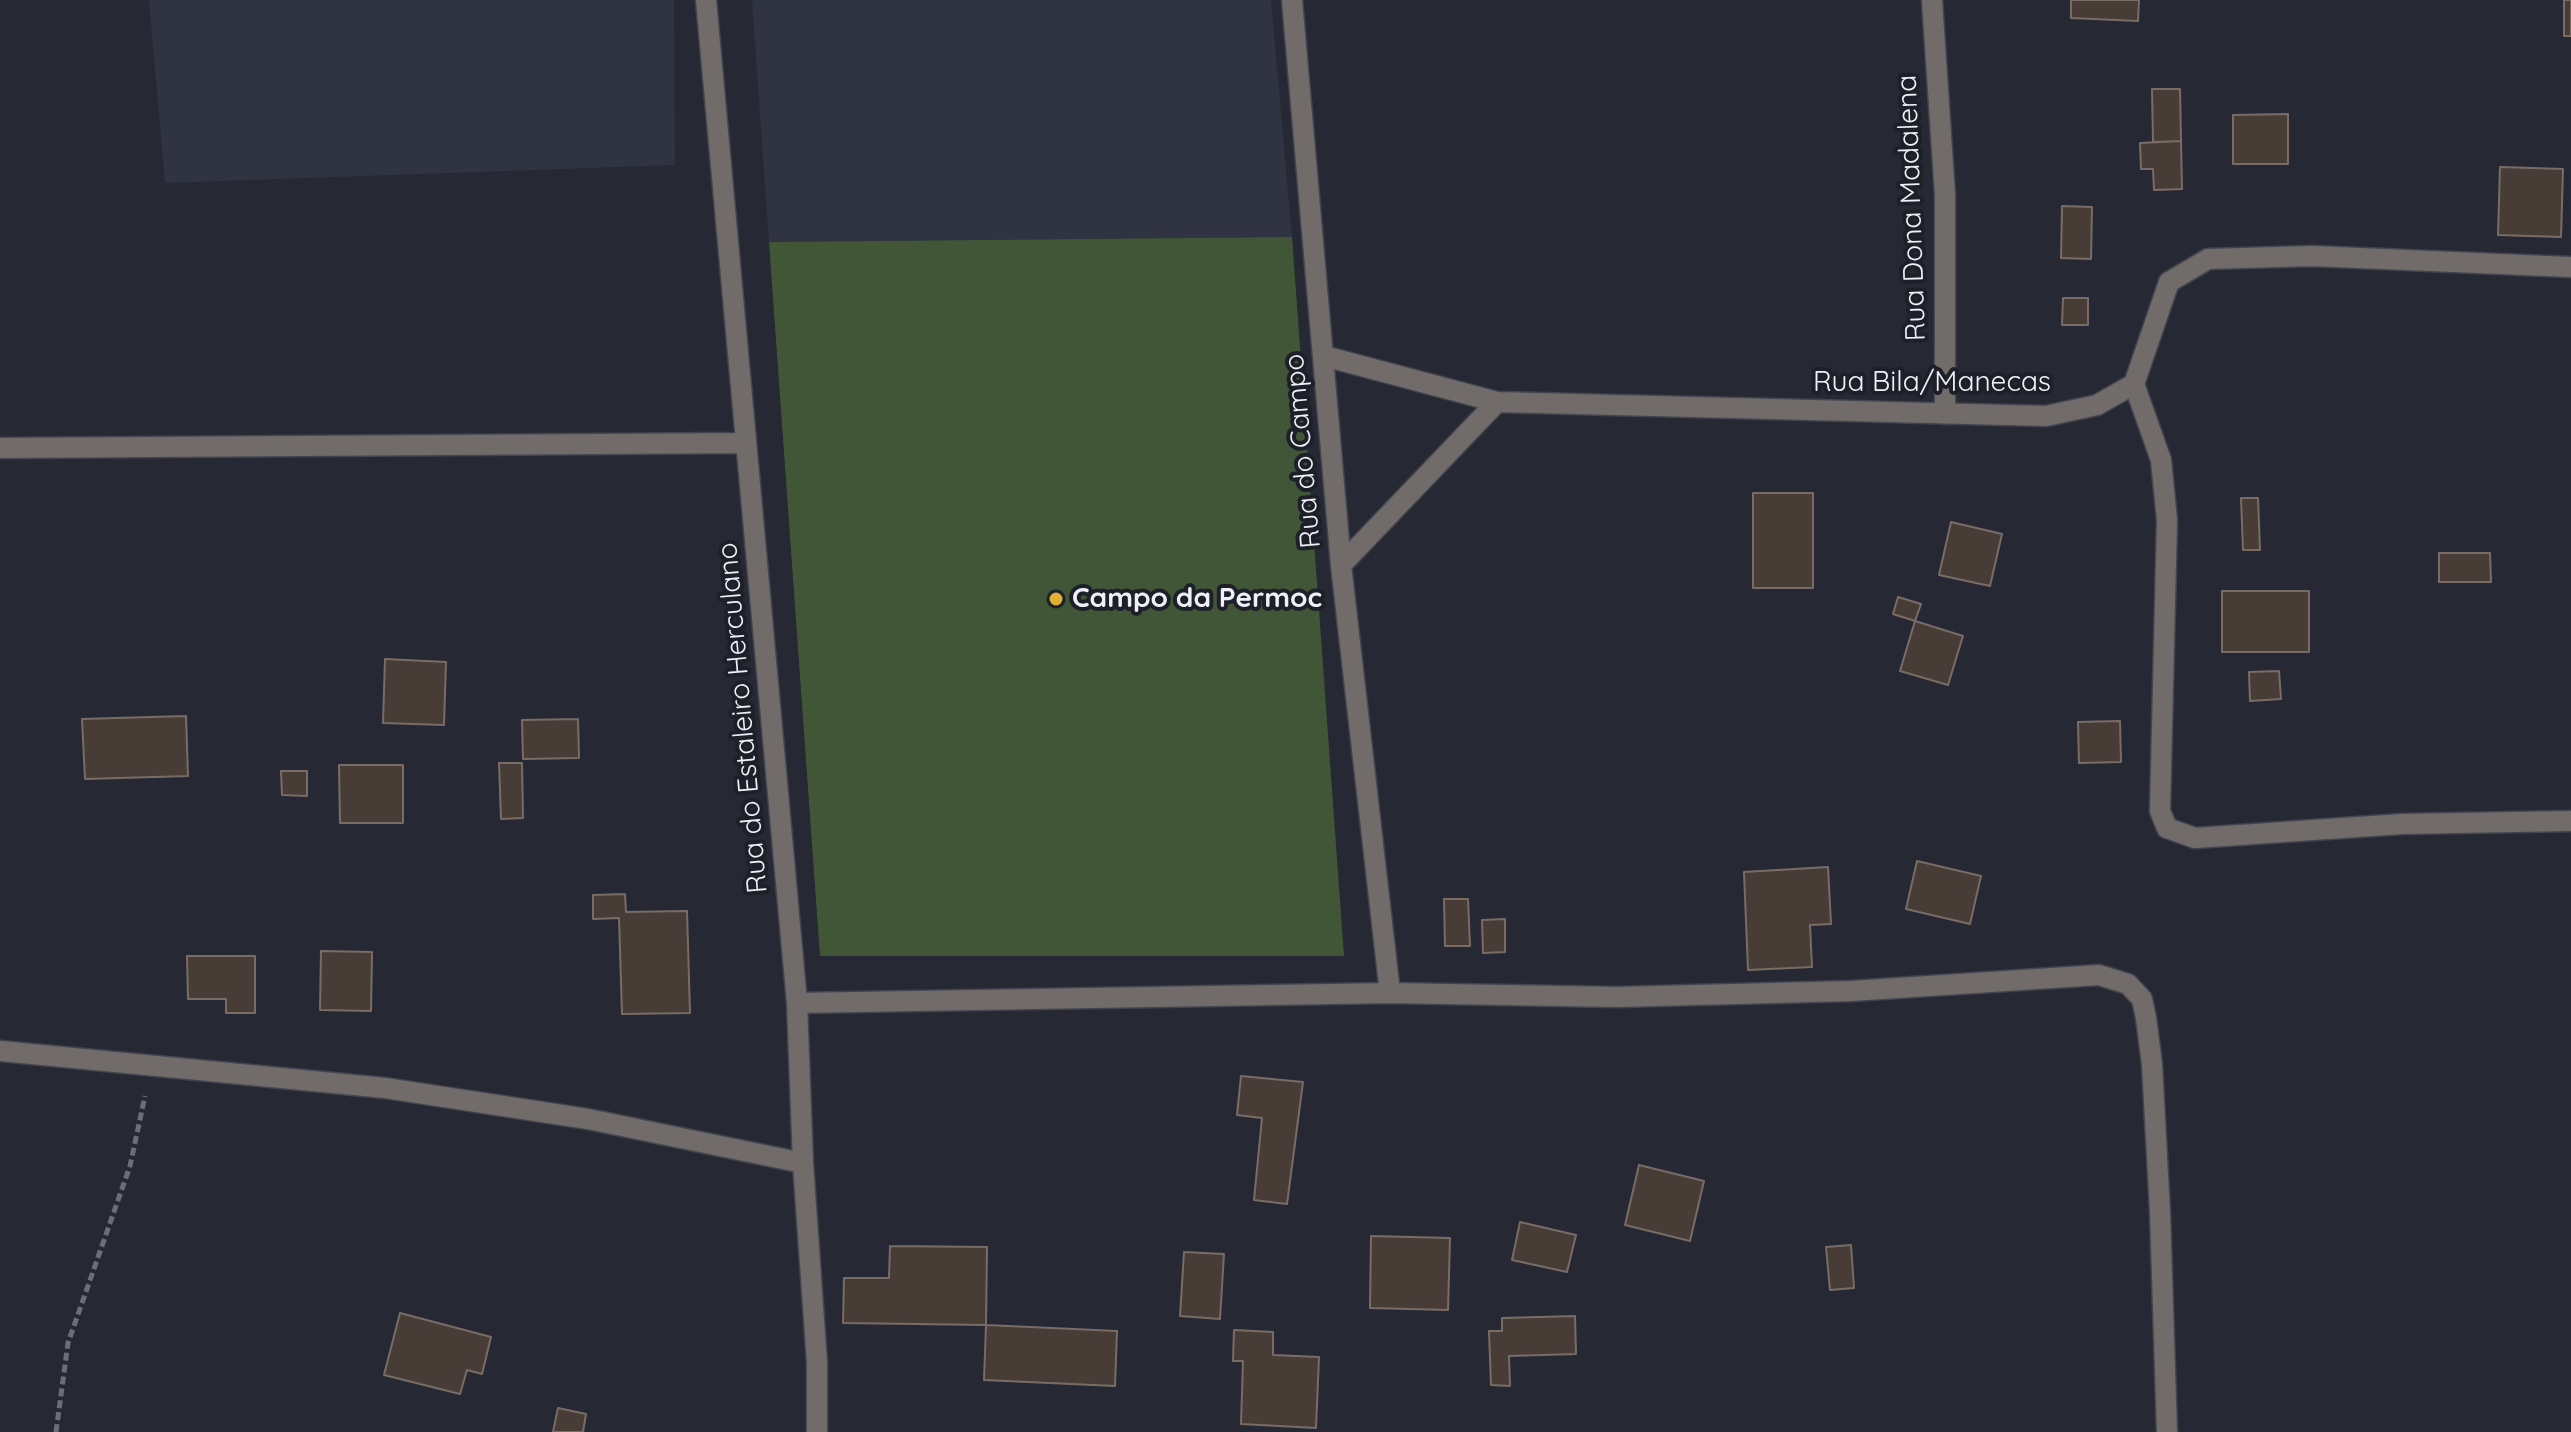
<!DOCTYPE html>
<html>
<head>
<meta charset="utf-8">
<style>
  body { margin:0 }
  canvas { display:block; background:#262933 }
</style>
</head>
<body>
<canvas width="2571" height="1432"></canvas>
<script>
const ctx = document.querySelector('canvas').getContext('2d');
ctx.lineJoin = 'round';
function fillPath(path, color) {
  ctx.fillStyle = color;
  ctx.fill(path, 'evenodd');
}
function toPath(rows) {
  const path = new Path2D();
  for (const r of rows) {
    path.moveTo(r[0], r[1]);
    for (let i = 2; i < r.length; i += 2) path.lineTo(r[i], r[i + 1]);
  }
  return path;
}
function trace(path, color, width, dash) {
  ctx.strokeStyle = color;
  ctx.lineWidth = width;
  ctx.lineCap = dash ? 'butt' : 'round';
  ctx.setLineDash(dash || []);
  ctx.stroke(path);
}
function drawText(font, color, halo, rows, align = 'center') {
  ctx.font = font + ' Quicksand,sans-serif';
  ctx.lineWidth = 8;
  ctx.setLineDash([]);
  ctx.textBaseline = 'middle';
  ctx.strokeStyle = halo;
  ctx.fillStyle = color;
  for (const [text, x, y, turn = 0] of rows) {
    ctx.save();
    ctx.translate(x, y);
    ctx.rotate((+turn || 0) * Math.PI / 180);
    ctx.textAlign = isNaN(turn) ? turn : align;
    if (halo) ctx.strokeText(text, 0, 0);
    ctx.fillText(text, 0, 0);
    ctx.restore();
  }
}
fillPath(toPath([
  [149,0,674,0,675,165,165,183],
  [752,0,1271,0,1292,237,769,242]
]), '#2f3342');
fillPath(toPath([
  [1292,237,1344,956,820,956,769,242]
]), '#405637');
const building = toPath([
  [2071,0,2139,0,2138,21,2071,18,2071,0],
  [2564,0,2571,0,2571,36,2564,36,2564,0],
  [2152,89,2180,89,2181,141,2153,142,2152,89],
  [2288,114,2288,164,2233,164,2233,115,2288,114],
  [2181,141,2182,189,2154,190,2153,169,2141,169,2140,143,2181,141],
  [2500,167,2563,169,2561,237,2498,235,2500,167],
  [2062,206,2092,207,2091,259,2061,258,2062,206],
  [2063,298,2088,298,2088,325,2062,325,2063,298],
  [1753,493,1813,493,1813,588,1753,588,1753,493],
  [2241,498,2258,498,2260,550,2243,550,2241,498],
  [1951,522,2002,534,1990,586,1939,575,1951,522],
  [2439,553,2490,553,2491,582,2439,582,2439,553],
  [2222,591,2309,591,2309,652,2222,652,2222,591],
  [1898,597,1921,604,1915,621,1893,614,1898,597],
  [1915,621,1963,636,1948,685,1900,671,1915,621],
  [385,659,446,662,444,725,383,723,385,659],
  [2279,671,2281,699,2250,701,2249,672,2279,671],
  [186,716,188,776,85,779,82,719,186,716],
  [578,719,579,758,523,759,522,720,578,719],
  [2120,721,2121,762,2079,763,2078,722,2120,721],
  [499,763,522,763,523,818,501,819,499,763],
  [339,765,403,765,403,823,340,823,339,765],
  [281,771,307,771,307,796,282,795,281,771],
  [1917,861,1981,876,1970,924,1906,909,1917,861],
  [1828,867,1831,924,1810,925,1812,967,1748,970,1744,872,1828,867],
  [625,894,626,912,687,911,690,1013,622,1014,619,918,593,919,593,895,625,894],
  [1444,899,1468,899,1470,946,1445,946,1444,899],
  [1505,919,1505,952,1483,953,1482,920,1505,919],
  [321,951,372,952,371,1011,320,1010,321,951],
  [187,956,255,956,255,1013,226,1013,226,999,188,999,187,956],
  [1241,1076,1303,1082,1287,1204,1254,1200,1262,1118,1237,1115,1241,1076],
  [1639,1165,1704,1181,1690,1241,1625,1225,1639,1165],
  [1520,1222,1576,1235,1567,1272,1512,1260,1520,1222],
  [1371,1236,1450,1238,1448,1310,1370,1308,1371,1236],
  [1851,1245,1854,1288,1830,1290,1826,1247,1851,1245],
  [890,1246,987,1247,986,1325,843,1323,844,1278,889,1278,890,1246],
  [1184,1252,1224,1254,1220,1319,1180,1316,1184,1252],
  [400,1313,491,1337,482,1374,467,1370,460,1394,384,1375,400,1313],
  [1575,1316,1576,1354,1509,1356,1510,1386,1491,1385,1489,1331,1502,1331,1502,1318,1575,1316],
  [986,1325,1117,1331,1115,1386,984,1380,986,1325],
  [1234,1330,1273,1332,1273,1355,1319,1357,1316,1428,1241,1424,1243,1361,1233,1361,1234,1330],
  [558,1408,586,1414,583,1432,553,1432,558,1408]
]);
fillPath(building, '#483c37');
trace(building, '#796c67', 2);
const minor = toPath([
  [706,0,797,1003,803,1163,817,1363,817,1432],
  [1292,0,1341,565,1390,993],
  [1932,0,1945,195,1945,414],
  [1324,356,1497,402,2046,416,2097,405,2134,384,2169,282,2208,259,2312,256,2571,267],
  [2134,384,2161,460,2167,520,2160,811,2167,828,2195,838,2402,824,2571,821],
  [0,448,746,443],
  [1341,565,1497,402],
  [797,1003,1390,993,1617,997,1851,991,2099,975,2128,984,2142,999,2146,1018,2152,1064,2160,1212,2167,1432],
  [0,1051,385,1088,588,1119,803,1163]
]);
trace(minor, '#42454f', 23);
trace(toPath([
  [56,1432,68,1343,130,1166,145,1096]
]), '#6c6e77', 5, [8, 4]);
trace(minor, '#716b6a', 20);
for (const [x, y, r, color] of [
  [1056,599,8,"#e1af34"]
]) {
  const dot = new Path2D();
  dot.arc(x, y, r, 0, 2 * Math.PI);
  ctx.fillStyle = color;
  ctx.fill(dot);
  trace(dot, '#1d1f29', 3);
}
drawText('28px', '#f0f1f8', '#1d1f29', [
  ["Rua Dona Madalena",1912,208,-92],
  ["Rua Bila/Manecas",1932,383],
  ["Rua do Campo",1303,451,-95],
  ["Rua do Estaleiro Herculano",743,718,-95]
]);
drawText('bold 28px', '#f0f1f8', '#1d1f29', [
  ["Campo da Permoc",1072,599]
], 'left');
</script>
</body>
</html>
